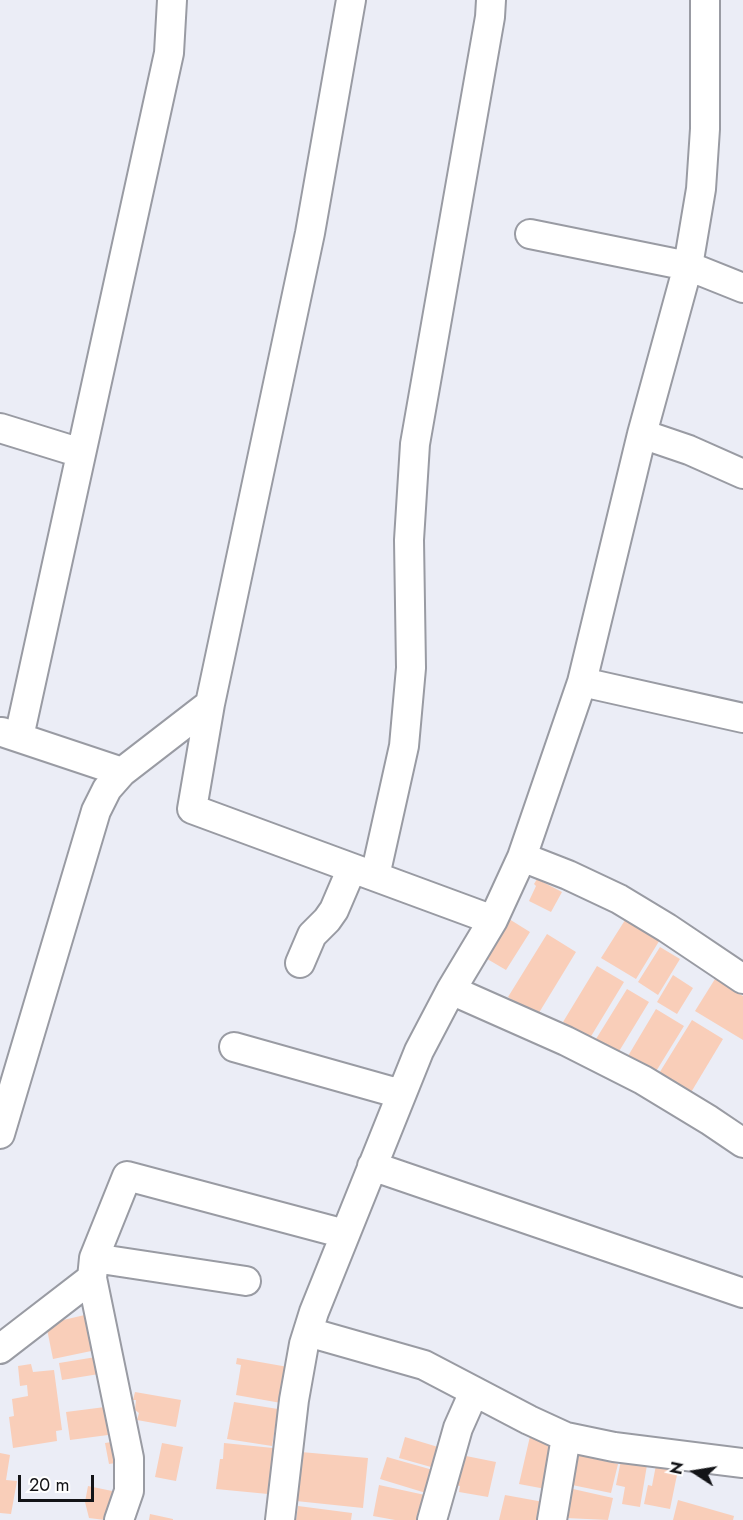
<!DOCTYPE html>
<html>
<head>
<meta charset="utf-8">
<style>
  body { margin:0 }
  #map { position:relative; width:743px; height:1520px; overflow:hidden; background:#ebedf6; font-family:Jost,sans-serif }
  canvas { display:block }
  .north { position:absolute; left:665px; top:1442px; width:60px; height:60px; -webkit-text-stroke:4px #fff; paint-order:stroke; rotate:282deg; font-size:16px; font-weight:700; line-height:24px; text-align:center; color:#131417 }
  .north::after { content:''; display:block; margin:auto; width:21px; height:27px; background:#131417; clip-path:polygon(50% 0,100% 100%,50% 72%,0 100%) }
  .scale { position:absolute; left:18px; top:1475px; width:76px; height:27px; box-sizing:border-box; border:3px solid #131417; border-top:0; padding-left:8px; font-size:18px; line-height:21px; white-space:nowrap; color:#131417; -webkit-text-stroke:4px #fff; paint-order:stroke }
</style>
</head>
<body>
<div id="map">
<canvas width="743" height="1520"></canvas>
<div class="north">N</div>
<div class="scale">20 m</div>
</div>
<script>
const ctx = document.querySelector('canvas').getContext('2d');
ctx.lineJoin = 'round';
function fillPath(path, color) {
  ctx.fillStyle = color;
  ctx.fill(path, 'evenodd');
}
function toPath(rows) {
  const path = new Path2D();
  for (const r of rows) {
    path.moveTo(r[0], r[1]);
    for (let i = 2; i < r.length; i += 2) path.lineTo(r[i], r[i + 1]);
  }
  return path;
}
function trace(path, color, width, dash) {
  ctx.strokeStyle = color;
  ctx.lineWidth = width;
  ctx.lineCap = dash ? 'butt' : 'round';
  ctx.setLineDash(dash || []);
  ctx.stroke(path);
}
fillPath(toPath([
  [537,879,562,892,551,912,529,901,536,886,534,884],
  [501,914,530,932,506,970,477,953],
  [627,917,661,938,636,979,601,958],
  [547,934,576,952,537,1016,508,997],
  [660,947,680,959,658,995,638,982],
  [597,966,624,982,590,1038,563,1022],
  [673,975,693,988,677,1014,657,1002],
  [715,979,743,996,743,1040,695,1011],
  [627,989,649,1002,618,1053,596,1039],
  [656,1009,684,1026,655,1073,628,1056],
  [692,1020,723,1039,690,1094,658,1075],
  [89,1314,96,1350,53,1359,46,1324],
  [96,1357,99,1374,62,1380,59,1363],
  [237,1358,288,1367,281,1403,236,1395,241,1365,236,1364],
  [31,1364,33,1372,54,1370,62,1430,56,1431,57,1441,13,1448,9,1417,14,1416,12,1399,28,1396,27,1385,20,1386,18,1366],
  [135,1392,181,1400,176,1427,137,1420,139,1413,135,1410,136,1400,133,1400],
  [234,1402,278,1409,272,1446,227,1439],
  [105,1407,108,1435,70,1440,66,1412],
  [531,1432,562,1439,551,1490,519,1484],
  [405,1437,438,1447,431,1467,399,1458],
  [118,1441,122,1462,109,1464,105,1443],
  [162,1443,183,1447,176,1481,155,1477],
  [224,1443,273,1448,268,1494,216,1489,220,1459,223,1459],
  [301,1452,368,1458,363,1508,296,1501],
  [0,1453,10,1455,6,1480,17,1481,11,1514,0,1513],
  [456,1454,496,1462,488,1497,459,1492,460,1486,450,1484],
  [579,1455,618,1464,611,1493,572,1485],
  [387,1457,433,1470,426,1493,380,1479],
  [621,1460,647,1465,640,1507,622,1504,625,1487,616,1485],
  [656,1465,678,1470,670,1509,644,1504,648,1485,652,1486],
  [379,1485,425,1495,420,1520,395,1520,373,1516],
  [88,1486,117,1492,113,1512,105,1520,89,1518,85,1502],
  [573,1489,613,1498,608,1520,566,1518],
  [505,1495,549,1503,546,1520,499,1520],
  [678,1500,734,1516,733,1520,673,1520],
  [298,1506,352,1513,351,1520,296,1520],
  [150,1514,173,1519,173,1520,149,1520]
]), '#f9ceb9');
const minor = toPath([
  [351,0,310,233,210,704,192,809,493,920],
  [530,234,688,266,743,288],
  [0,428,81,453],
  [642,434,689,450,743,474],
  [582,682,743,718],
  [2,732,122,772],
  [19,737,169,53,172,0],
  [522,857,568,875,619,899,667,928,743,979],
  [375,876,404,746,411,668,409,540,415,444,490,17,491,0],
  [300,963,312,935,327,920,334,910,352,868],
  [451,990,566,1041,643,1080,709,1120,743,1143],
  [234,1047,401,1094],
  [0,1134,96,811,107,789,122,772,210,704],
  [372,1166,743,1293],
  [94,1258,246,1281],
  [308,1332,424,1365,529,1420,566,1437,614,1447,743,1463],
  [0,1349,92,1278],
  [119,1520,129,1491,129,1458,92,1278,94,1258,127,1176,345,1234],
  [280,1520,294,1400,304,1344,314,1312,419,1051,451,990,493,920,522,857,582,682,642,434,688,266,701,189,705,129,705,0],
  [432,1520,458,1428,474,1392],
  [552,1520,566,1437]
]);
trace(minor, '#999ba3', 32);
trace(minor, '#fff', 28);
</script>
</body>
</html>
